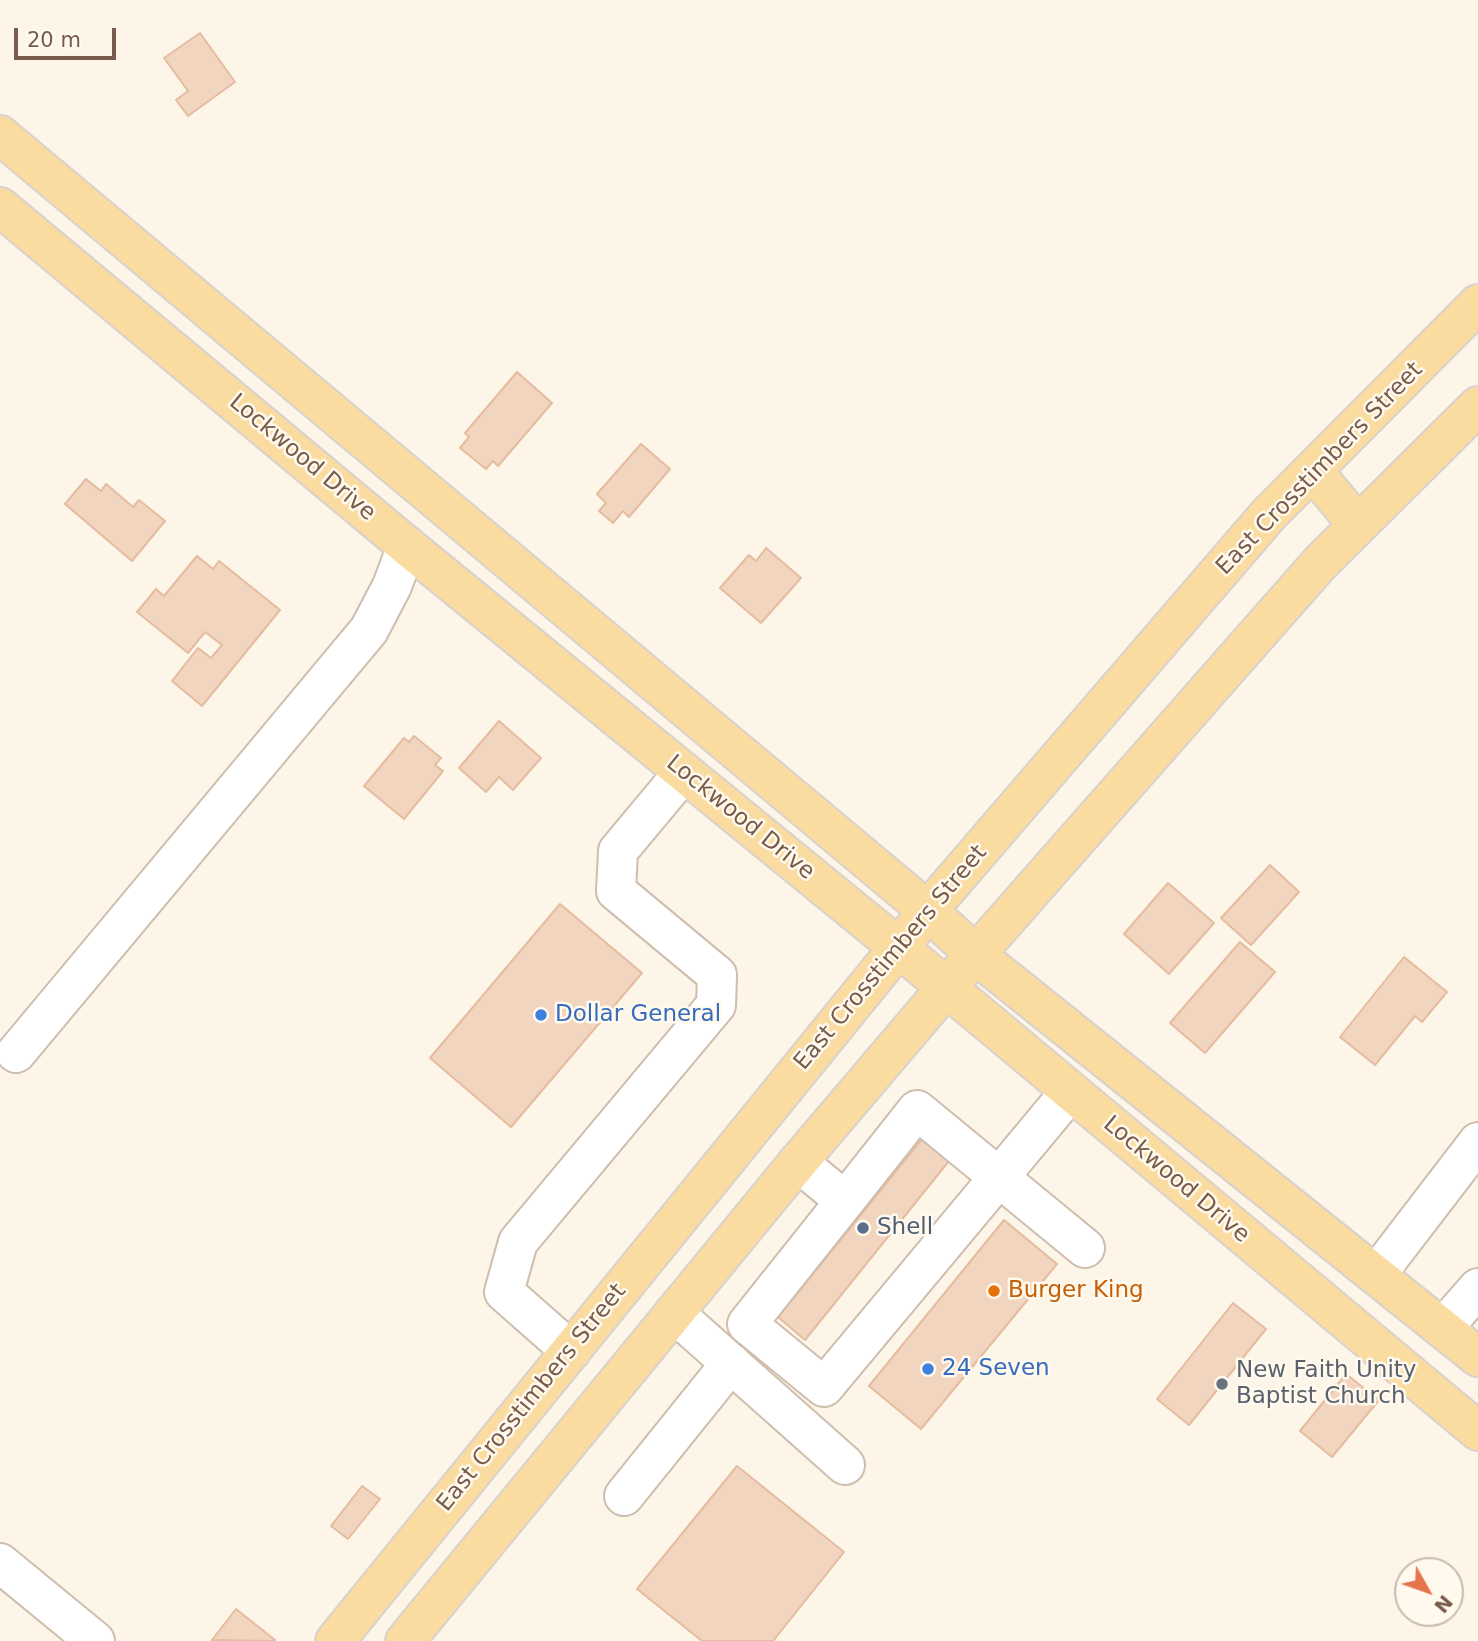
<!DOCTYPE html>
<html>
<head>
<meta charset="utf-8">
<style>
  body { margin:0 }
  #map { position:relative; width:1478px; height:1641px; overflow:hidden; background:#fcf5e8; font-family:"DejaVu Sans",sans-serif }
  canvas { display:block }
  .north { position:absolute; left:1394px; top:1557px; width:70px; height:70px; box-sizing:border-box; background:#fff9ee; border:2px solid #c9baad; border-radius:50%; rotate:130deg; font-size:19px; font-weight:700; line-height:28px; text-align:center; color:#775c4b }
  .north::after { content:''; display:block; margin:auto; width:24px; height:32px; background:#e6754e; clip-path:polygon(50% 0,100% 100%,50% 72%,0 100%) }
  .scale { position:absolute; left:14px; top:28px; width:102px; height:32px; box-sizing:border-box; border:4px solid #775c4b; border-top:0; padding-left:9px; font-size:21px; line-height:24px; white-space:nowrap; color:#775c4b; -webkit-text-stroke:5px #fff9ee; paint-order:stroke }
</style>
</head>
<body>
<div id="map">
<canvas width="1478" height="1641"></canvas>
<div class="north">N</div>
<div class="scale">20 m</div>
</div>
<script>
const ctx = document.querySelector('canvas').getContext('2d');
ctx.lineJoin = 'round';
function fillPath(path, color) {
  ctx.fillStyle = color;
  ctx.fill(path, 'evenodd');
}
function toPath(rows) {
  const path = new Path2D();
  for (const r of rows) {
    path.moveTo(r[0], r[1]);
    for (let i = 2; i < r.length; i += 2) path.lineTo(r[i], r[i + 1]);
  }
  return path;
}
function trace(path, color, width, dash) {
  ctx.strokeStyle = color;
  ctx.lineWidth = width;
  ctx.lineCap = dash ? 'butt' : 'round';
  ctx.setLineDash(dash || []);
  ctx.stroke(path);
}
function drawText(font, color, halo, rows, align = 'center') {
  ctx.font = font + ' "DejaVu Sans",sans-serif';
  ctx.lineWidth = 5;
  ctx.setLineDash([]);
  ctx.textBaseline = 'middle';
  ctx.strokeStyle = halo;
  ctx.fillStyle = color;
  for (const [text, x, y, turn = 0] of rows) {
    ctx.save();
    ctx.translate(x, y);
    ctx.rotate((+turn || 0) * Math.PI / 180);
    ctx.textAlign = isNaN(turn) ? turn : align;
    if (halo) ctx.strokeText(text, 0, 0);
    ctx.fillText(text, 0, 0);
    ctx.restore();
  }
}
const building = toPath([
  [200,33,235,82,188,116,176,100,188,91,164,58,200,33],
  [517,372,552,403,498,466,493,461,486,469,460,448,469,437,465,433,517,372],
  [641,444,670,469,629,517,623,511,613,523,599,511,606,503,597,494,641,444],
  [86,479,101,491,106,484,133,507,139,500,165,521,132,561,65,504,86,479],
  [766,548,801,578,761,623,720,588,749,555,756,561,766,548],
  [197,556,213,569,219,561,280,610,202,706,172,681,198,648,211,658,222,645,205,632,188,653,137,612,156,589,164,596,197,556],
  [499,721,541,758,513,790,499,777,486,792,459,768,499,721],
  [414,736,441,758,435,765,443,771,404,819,364,786,404,738,409,742,414,736],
  [1270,865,1299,892,1251,945,1221,918,1270,865],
  [1168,883,1214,923,1169,974,1124,934,1168,883],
  [560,904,642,973,511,1127,430,1058,560,904],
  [1240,942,1275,972,1205,1053,1170,1023,1240,942],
  [1404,957,1447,992,1422,1022,1415,1016,1375,1065,1340,1037,1404,957],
  [926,1134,953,1156,805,1340,778,1317,926,1134],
  [1004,1220,1057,1264,921,1429,869,1386,1004,1220],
  [1233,1303,1266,1329,1189,1425,1157,1399,1233,1303],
  [1346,1374,1379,1400,1332,1457,1300,1431,1346,1374],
  [737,1466,844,1552,773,1641,702,1641,637,1589,737,1466],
  [362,1486,380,1499,348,1539,331,1526,362,1486],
  [236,1609,275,1640,274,1641,212,1640,236,1609]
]);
fillPath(building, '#f2d5bf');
trace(building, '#e5bca0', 2);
const minor = toPath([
  [16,1053,369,630,392,586,407,546],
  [798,1162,845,1201,917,1110,1085,1248],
  [845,1201,747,1324,824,1387,1070,1092],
  [1376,1275,1478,1142],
  [674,1313,845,1465],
  [1443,1328,1478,1288],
  [571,1351,504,1292,518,1242,716,1005,717,975,616,891,618,851,684,772],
  [624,1496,731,1363],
  [0,1563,95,1641]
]);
const major = toPath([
  [0,135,928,911,976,955,1478,1357],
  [0,207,407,546,898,947,1478,1431],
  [1313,471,1358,525],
  [335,1641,942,894,1269,514,1478,304],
  [405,1641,798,1162,946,988,1320,563,1478,406]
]);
trace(minor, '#cfbdad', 42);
trace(major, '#d9d1cd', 42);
trace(minor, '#fff', 38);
trace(major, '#fadca1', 38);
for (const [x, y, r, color] of [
  [541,1015,7,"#3f7fe0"],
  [863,1228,7,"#5c6f8a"],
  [994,1291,7,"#e8710a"],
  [928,1369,7,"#3f7fe0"],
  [1222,1384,7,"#6b7280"]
]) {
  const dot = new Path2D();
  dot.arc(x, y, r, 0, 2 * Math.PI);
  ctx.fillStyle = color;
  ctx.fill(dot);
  trace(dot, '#fff9ee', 2.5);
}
drawText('23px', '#775c4b', '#fff9ee', [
  ["Lockwood Drive",302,458,40],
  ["East Crosstimbers Street",1320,469,-46],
  ["Lockwood Drive",740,818,39],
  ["East Crosstimbers Street",891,958,-50],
  ["Lockwood Drive",1176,1180,40],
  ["East Crosstimbers Street",532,1398,-51]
]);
drawText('23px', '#366cbe', '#fff9ee', [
  ["Dollar General",555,1015],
  ["24 Seven",942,1369]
], 'left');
drawText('23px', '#4e5e75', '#fff9ee', [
  ["Shell",877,1228]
], 'left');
drawText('23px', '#c56008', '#fff9ee', [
  ["Burger King",1008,1291]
], 'left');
drawText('23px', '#5b616d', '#fff9ee', [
  ["New Faith Unity",1236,1371],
  ["Baptist Church",1236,1397]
], 'left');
</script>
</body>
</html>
